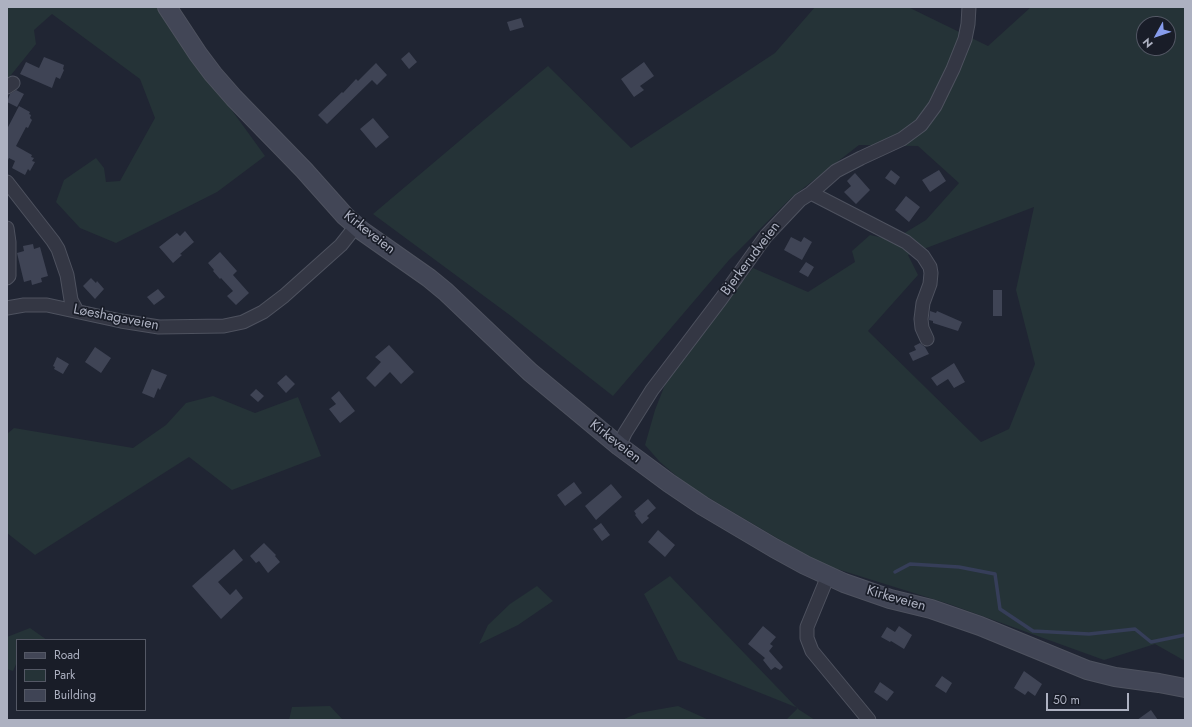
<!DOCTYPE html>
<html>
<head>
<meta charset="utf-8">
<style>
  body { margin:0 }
  #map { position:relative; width:1192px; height:727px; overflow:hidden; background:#202533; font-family:Jost,sans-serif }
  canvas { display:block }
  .frame { position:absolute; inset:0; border:8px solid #adb1c1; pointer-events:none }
  .legend { position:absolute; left:16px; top:639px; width:130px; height:72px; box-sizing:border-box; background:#191d28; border:1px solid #545865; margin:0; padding:5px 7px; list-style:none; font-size:12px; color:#adb1c1 }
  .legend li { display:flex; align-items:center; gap:8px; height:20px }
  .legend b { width:20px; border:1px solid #545865 }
  .north { position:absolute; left:1136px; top:16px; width:40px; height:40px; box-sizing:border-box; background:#191d28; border:1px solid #545865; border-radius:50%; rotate:230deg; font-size:11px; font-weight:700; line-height:16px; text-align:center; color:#adb1c1 }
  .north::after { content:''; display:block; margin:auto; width:14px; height:18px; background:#879cec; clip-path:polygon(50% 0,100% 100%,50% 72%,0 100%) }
  .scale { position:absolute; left:1046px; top:693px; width:83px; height:18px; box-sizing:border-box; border:2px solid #adb1c1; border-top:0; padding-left:5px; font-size:12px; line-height:14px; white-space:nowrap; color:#adb1c1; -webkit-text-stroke:3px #191d28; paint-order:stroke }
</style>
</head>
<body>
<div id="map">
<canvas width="1192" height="727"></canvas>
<div class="frame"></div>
<ul class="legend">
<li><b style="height:5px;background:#424656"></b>Road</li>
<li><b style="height:11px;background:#253337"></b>Park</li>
<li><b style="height:11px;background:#3f4455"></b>Building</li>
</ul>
<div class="north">N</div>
<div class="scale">50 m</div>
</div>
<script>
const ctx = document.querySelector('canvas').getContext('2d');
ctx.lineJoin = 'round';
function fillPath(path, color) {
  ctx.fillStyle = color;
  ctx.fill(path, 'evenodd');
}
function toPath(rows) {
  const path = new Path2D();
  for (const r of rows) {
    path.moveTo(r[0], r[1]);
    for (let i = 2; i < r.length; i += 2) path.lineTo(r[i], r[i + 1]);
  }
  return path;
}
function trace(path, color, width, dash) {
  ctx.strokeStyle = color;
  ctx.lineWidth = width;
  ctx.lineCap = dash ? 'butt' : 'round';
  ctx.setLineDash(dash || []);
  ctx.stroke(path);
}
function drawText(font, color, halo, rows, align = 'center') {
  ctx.font = font + ' Jost,sans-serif';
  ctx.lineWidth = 3.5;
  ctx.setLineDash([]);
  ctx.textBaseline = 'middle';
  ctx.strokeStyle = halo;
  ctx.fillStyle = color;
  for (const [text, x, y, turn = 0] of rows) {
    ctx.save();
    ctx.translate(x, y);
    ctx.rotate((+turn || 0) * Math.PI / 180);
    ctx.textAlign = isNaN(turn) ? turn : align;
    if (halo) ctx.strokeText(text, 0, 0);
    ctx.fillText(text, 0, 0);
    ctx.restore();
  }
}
fillPath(toPath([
  [7,7,157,7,265,156,217,192,116,243,80,228,56,202,64,180,96,158,104,168,106,182,120,181,155,118,140,79,52,14,34,30,36,44,7,80],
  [815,7,908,7,988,46,1031,7,1185,7,1185,661,1155,644,1104,660,949,604,821,564,687,485,660,462,645,445,655,410,668,377,753,268,808,292,855,262,852,251,870,235,893,240,926,220,959,183,918,146,859,145,792,197,729,260,613,396,511,316,373,214,548,66,631,148,775,53],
  [1144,24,1168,24,1168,48,1144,48],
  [1034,207,1016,290,1035,364,1009,429,981,442,868,331,918,275,908,255],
  [213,396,255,413,298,397,321,456,232,490,189,457,35,555,7,533,7,434,14,428,133,448,166,425,186,403],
  [670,576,798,709,815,720,786,720,798,708,678,660,644,594],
  [537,586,553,601,518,625,479,644,488,625,510,604],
  [30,628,47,640,17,640,17,662,13,671,7,669,7,637],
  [330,706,343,720,289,720,292,707],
  [678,706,709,720,622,720,638,713]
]), '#253337');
trace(toPath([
  [895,572,910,564,959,567,995,574,1000,609,1033,631,1089,634,1135,629,1151,642,1185,635]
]), '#363e59', 3.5);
fillPath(toPath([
  [521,18,524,27,510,31,507,22],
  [409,52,417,62,409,69,401,59],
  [44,57,64,65,63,69,64,70,60,79,56,77,52,88,20,74,26,62,39,68],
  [644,62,654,76,640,86,644,90,634,97,621,79],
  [376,63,387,75,377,85,372,80,327,124,318,115,342,92,343,93,356,79,358,81],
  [16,90,24,94,17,107,7,102,10,94],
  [19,106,30,112,29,114,31,115,30,118,32,120,28,128,26,127,16,146,32,155,31,157,34,158,32,161,35,162,30,171,28,169,25,175,12,168,15,161,9,158,7,162,7,129],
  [373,118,389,137,376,148,360,129],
  [891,170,900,177,895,185,885,178],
  [939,170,946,181,930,192,922,180],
  [855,173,870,190,856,204,844,192,851,186,847,181],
  [906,196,920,207,909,222,895,210],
  [185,231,194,242,180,254,182,255,173,263,159,247,177,233,180,236],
  [791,237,801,242,804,237,812,242,802,260,784,250],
  [33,244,34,249,40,247,48,276,41,278,42,282,32,285,31,280,24,282,17,253,24,251,23,246],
  [220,252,237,271,233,275,249,293,236,305,227,296,233,291,221,278,220,279,213,271,214,270,208,263],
  [806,262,814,267,808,277,799,272],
  [91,278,96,283,97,281,104,289,95,299,83,286],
  [158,289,165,297,154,305,147,297],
  [993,290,1002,290,1002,316,993,316],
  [930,311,936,313,937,311,962,322,958,331,933,323,933,321,929,320],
  [920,343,925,347,929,354,913,361,909,353,916,350,914,346],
  [389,345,414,372,401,384,390,372,375,387,366,378,381,362,375,357],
  [95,347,111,358,101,373,85,362],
  [57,357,69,364,63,374,54,369,55,367,53,366],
  [954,363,965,382,954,388,948,379,937,386,931,378],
  [152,369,167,375,160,390,158,388,154,398,142,393],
  [286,375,295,384,286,393,277,383],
  [256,389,264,396,258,402,250,395],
  [339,391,355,411,340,423,329,409,336,404,331,398],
  [574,482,582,493,565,506,557,495],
  [611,484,622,497,596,520,585,506],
  [648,499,656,508,647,516,649,518,642,524,635,515,636,514,634,511],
  [601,523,610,535,602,541,593,529],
  [658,530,675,545,665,557,648,542],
  [264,543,276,555,275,556,280,562,268,573,259,561,256,563,250,556],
  [234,549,243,560,218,582,230,595,236,589,243,598,221,619,192,586],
  [763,626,776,637,770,644,773,646,769,651,783,667,780,670,775,667,771,670,763,660,765,658,748,644],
  [899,626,912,635,904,649,891,641,890,642,881,637,887,627,895,632],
  [1024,671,1042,684,1035,696,1028,691,1025,695,1014,688],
  [942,676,952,683,946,693,935,686],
  [880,682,894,692,887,701,874,692],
  [1151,710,1158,720,1137,720]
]), '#3f4455');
const street = toPath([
  [7,87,13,83],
  [7,182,53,241,58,249,67,275,71,300,77,311],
  [811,193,906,242,923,256,930,267,931,273,930,284,923,303,921,319,922,328,927,339],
  [7,228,9,242,9,276,7,278],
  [7,308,24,305,47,305,121,321,159,327,224,326,243,322,263,312,284,296,341,245,356,226],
  [619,446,625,433,652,390,721,299,766,236,800,200,811,193,836,171,861,158,902,139,921,125,935,106,953,69,965,39,968,24,969,7],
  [828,576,807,627,807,638,812,651,869,720]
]);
const secondary = toPath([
  [167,7,198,54,213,74,234,98,304,170,345,216,362,231,429,278,446,292,530,372,619,446,669,483,703,506,774,548,805,565,844,583,890,599,931,609,980,626,1087,670,1115,677,1159,683,1185,688]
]);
trace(street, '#4e525f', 15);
trace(secondary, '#4e525f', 20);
trace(street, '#343744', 13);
trace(secondary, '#424656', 18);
drawText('14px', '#adb1c1', '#191d28', [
  ["Kirkeveien",369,233,38],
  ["Bjerkerudveien",751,259,-53],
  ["Løeshagaveien",116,318,11],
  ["Kirkeveien",615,442,38],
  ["Kirkeveien",896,599,16]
]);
</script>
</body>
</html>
